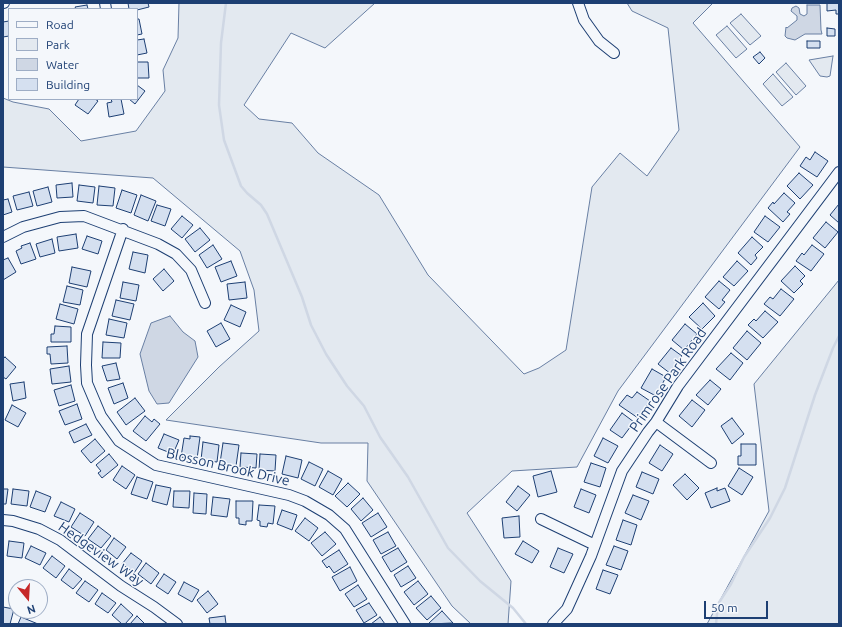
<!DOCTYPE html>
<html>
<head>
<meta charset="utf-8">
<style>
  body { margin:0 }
  #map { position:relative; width:842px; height:627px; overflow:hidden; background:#f4f7fb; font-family:Ubuntu,sans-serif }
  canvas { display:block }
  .frame { position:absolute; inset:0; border:4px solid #1d3f73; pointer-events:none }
  .legend { position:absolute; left:8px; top:8px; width:130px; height:92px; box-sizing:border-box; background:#f4f7fb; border:1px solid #9eadc5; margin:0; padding:5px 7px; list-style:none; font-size:12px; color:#1d3f73 }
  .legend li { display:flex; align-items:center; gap:8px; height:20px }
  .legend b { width:20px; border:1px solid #9eadc5 }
  .north { position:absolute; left:8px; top:579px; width:40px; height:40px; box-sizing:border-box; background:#f4f7fb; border:1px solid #9eadc5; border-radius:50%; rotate:162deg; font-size:11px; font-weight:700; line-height:16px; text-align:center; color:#1d3f73 }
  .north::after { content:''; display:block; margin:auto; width:14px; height:18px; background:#c62828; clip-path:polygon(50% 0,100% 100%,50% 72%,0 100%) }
  .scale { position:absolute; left:704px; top:601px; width:64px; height:18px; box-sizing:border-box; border:2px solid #1d3f73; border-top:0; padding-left:5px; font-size:12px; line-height:14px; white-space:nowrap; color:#1d3f73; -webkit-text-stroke:3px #f4f7fb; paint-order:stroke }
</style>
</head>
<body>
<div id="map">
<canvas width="842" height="627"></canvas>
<div class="frame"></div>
<ul class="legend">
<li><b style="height:5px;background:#f4f7fb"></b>Road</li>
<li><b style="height:11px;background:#e3e9f0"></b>Park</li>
<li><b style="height:11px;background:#cfd7e4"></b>Water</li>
<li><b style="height:11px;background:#d5e0f0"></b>Building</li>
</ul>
<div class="north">N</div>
<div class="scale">50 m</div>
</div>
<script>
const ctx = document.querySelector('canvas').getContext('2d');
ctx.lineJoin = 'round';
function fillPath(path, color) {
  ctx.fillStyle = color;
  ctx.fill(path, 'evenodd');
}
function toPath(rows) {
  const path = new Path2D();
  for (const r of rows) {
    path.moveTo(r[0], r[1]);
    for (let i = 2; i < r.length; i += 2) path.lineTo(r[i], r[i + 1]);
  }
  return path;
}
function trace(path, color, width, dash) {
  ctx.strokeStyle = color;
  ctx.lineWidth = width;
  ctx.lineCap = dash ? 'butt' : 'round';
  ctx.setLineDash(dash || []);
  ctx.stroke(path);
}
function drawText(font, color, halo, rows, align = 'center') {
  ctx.font = font + ' Ubuntu,sans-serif';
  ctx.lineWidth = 3;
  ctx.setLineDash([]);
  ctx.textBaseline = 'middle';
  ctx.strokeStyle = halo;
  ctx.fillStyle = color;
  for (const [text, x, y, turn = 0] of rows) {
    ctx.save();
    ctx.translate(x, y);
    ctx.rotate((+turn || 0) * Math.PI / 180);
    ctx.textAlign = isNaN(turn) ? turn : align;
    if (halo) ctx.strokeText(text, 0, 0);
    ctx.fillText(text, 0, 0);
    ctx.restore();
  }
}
const green = toPath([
  [179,3,375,3,325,48,291,33,244,105,259,119,292,123,318,153,379,195,428,275,524,374,539,368,566,350,592,187,620,153,647,176,679,130,668,28,632,11,627,3,713,3,693,23,800,147,618,391,577,467,512,471,467,513,511,581,508,624,471,624,452,606,367,481,368,443,321,443,166,420,219,367,259,331,254,290,240,251,153,178,3,167,3,98,13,102,49,109,81,141,136,131,165,91,163,70,178,38,179,3],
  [741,14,761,36,750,45,730,23,741,14],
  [727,26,747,49,736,58,716,35,727,26],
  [833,56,830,76,827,77,820,76,809,60,833,56],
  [786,63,806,86,796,95,776,72,786,63],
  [773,74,793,97,782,106,763,84,773,74],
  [839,280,839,624,707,624,769,511,754,384,839,280]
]);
fillPath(green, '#e3e9f0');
trace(green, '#687fa3', 1);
const water = toPath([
  [807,5,820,5,821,30,822,34,805,34,795,40,787,38,785,36,786,27,787,28,797,20,797,16,791,11,792,8,796,6,799,8,800,14,804,16,807,14,807,5],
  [170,316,183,332,195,341,198,357,169,403,157,404,149,391,140,354,151,323,170,316]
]);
fillPath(water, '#cfd7e4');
trace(water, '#687fa3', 1);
trace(toPath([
  [226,3,221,43,219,105,224,140,241,186,247,193,261,205,267,214,302,297,311,325,326,354,347,386,364,406,380,437,408,477,448,548,480,581,513,608,526,624],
  [716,624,718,604,731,584,744,557,770,518,785,488,815,395,833,348,839,336]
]), '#cfd7e4', 2.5);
const building = toPath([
  [128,3,148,3,149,7,137,10,129,9,128,3],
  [827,3,839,3,839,14,836,14,836,10,827,11,827,3],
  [87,5,88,9,76,9,75,7,87,5],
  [137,19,139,19,142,34,137,35,137,19],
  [9,21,9,36,3,37,3,22,9,21],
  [827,28,835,29,835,36,827,36,827,28],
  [144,39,147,53,137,55,137,40,144,39],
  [807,41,820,41,820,48,807,48,807,41],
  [760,52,765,58,759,64,753,57,760,52],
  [137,62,148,62,149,78,137,78,137,62],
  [137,85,145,91,135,104,129,99,137,99,137,85],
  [79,99,95,99,98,101,88,114,75,105,79,99],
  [111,99,121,99,124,114,109,117,107,103,112,102,111,99],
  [815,152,828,161,817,177,800,166,806,157,810,160,815,152],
  [799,173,813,185,800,199,787,186,799,173],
  [72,183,73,197,57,198,56,185,72,183],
  [79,185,95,187,93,203,77,201,79,185],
  [99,186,115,188,113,206,97,205,99,186],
  [48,187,52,202,37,206,33,191,48,187],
  [122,190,137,195,131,213,116,208,122,190],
  [29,192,33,206,17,210,13,196,29,192],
  [784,193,795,203,787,212,790,214,783,222,768,208,773,202,774,204,784,193],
  [141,195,156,201,148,221,134,215,141,195],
  [8,199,12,212,3,215,3,200,8,199],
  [839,204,839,223,830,215,839,204],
  [157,205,171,209,165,226,151,221,157,205],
  [182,216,193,225,182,238,171,229,182,216],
  [765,216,780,227,768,242,754,232,765,216],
  [826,222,838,232,825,248,813,238,826,222],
  [200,228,210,240,195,252,185,239,200,228],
  [76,234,78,248,59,251,57,237,76,234],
  [87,236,102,241,98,254,82,249,87,236],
  [752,237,763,247,755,255,757,258,751,265,738,253,752,237],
  [52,239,55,253,40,257,36,244,52,239],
  [30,243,36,259,21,264,16,251,22,248,21,246,30,243],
  [213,245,222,259,207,268,199,255,213,245],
  [812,245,824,254,811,271,796,261,802,253,804,255,812,245],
  [133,252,148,255,145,273,129,269,133,252],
  [8,258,16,272,3,280,3,260,8,258],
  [231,261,237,276,221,282,215,267,231,261],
  [737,261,748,271,734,286,723,277,737,261],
  [795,266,805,276,800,281,803,284,794,293,781,281,795,266],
  [72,267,91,271,87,287,69,283,72,267],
  [164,269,174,281,163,291,153,279,164,269],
  [719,281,730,290,722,300,725,302,719,309,705,297,719,281],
  [123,282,139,285,136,301,120,298,123,282],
  [245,282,247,298,229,300,227,284,245,282],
  [67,286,83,290,80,305,63,302,67,286],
  [781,289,794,299,780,316,764,304,770,297,773,299,781,289],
  [116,300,134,304,130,320,112,316,116,300],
  [703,303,715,316,702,329,689,317,703,303],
  [60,304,78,309,74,324,56,319,60,304],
  [231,305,246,312,240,327,224,320,231,305],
  [765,311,778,322,763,338,748,325,754,319,756,321,765,311],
  [109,319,127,323,124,338,106,335,109,319],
  [221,323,230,339,216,347,207,331,221,323],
  [685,324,697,334,684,350,672,340,685,324],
  [55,326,71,327,71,342,51,342,51,334,54,334,55,326],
  [747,331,761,343,747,360,733,348,747,331],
  [103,342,121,343,120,358,102,358,103,342],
  [67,346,68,363,51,364,50,354,47,354,47,347,67,346],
  [671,348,682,356,675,364,677,366,671,374,658,364,671,348],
  [731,353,743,363,730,380,716,369,731,353],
  [5,357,16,367,6,379,3,377,3,359,5,357],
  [116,363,120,379,107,381,102,366,116,363],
  [69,366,71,382,52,384,50,369,69,366],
  [652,369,666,377,656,396,641,388,652,369],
  [710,380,721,389,708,405,696,395,710,380],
  [24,382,26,398,13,401,10,384,24,382],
  [123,383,128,398,114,404,108,388,123,383],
  [71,385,75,401,59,406,54,390,71,385],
  [637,392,650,401,638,418,619,405,627,395,632,398,637,392],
  [135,398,145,411,126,425,117,412,135,398],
  [692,400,705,410,692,427,679,416,692,400],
  [77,404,82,419,65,425,59,411,77,404],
  [12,405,26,413,18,427,5,420,12,405],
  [622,413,634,422,622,438,610,430,622,413],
  [145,416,152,422,154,419,160,424,146,441,133,431,145,416],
  [732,418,744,434,732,444,721,426,732,418],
  [86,424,92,435,74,443,69,432,86,424],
  [164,434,179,440,173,454,158,448,164,434],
  [190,436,200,437,197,459,181,457,184,438,190,439,190,436],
  [603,438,618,446,608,463,594,456,603,438],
  [95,439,105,451,91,463,81,451,95,439],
  [203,442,219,445,217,462,201,460,203,442],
  [223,443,239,445,236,466,220,463,223,443],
  [741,444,756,444,756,465,738,465,738,456,741,456,741,444],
  [660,445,673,454,662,471,649,463,660,445],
  [241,453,257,454,256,468,240,467,241,453],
  [109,454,118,465,102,478,98,473,101,471,96,465,109,454],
  [260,454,276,455,275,471,259,470,260,454],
  [286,456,302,460,298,478,282,474,286,456],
  [309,462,323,469,315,486,301,479,309,462],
  [591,463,606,468,600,487,584,482,591,463],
  [122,466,135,475,126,489,113,480,122,466],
  [739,468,753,477,742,495,728,486,739,468],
  [328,471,342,479,333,495,319,487,328,471],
  [551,471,557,492,538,497,533,476,551,471],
  [642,472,659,479,653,494,636,487,642,472],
  [685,474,699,488,687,500,673,485,685,474],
  [137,477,153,482,147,499,131,494,137,477],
  [348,483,360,494,347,507,335,496,348,483],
  [156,485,171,488,167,505,152,501,156,485],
  [518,486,530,495,517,511,506,502,518,486],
  [717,488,717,491,725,488,730,501,711,508,705,493,717,488],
  [3,489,8,489,6,504,3,504,3,489],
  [13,489,29,491,27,506,11,504,13,489],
  [581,489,596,495,589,513,574,507,581,489],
  [36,491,51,497,45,512,30,507,36,491],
  [174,491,190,491,189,508,173,507,174,491],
  [194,493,207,494,206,514,193,513,194,493],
  [633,495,649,501,641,520,625,513,633,495],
  [213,497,230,499,227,517,211,515,213,497],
  [363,498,373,510,361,521,351,509,363,498],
  [236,501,253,501,252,521,246,521,246,525,239,524,239,518,236,518,236,501],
  [61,502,75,509,69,522,54,516,61,502],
  [259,505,275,506,273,524,268,523,267,527,260,526,260,521,257,520,259,505],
  [282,510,297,515,292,530,277,524,282,510],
  [80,513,94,522,85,536,71,527,80,513],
  [378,513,387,527,371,537,362,523,378,513],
  [519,516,520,537,504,538,502,518,519,516],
  [305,518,318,528,309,541,295,531,305,518],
  [623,520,637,525,631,545,616,540,623,520],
  [98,526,111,536,101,548,88,539,98,526],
  [325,532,336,544,322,556,311,543,325,532],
  [388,532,396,546,381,554,373,540,388,532],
  [114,538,126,547,117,559,106,550,114,538],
  [9,541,24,543,22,558,7,556,9,541],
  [523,541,539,551,532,563,515,554,523,541],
  [31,546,46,553,40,565,25,558,31,546],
  [614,546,628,551,621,570,606,565,614,546],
  [398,548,407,562,391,572,382,557,398,548],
  [558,548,573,554,564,573,550,567,558,548],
  [339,550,348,564,334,573,329,566,327,568,322,561,339,550],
  [131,553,142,561,134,573,122,564,131,553],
  [52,556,65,566,56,578,43,568,52,556],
  [146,563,159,573,151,584,138,574,146,563],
  [408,566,416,578,401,587,394,575,408,566],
  [350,567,357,581,340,591,332,577,350,567],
  [69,569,82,579,73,589,61,580,69,569],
  [603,570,618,575,610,594,596,589,603,570],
  [164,574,176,582,168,594,156,586,164,574],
  [85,581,98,590,89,602,76,593,85,581],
  [418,581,428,594,414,605,404,592,418,581],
  [184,582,199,590,192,602,178,594,184,582],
  [358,585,367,599,354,607,345,594,358,585],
  [208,591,218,604,207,613,197,600,208,591],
  [102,593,116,603,108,613,95,604,102,593],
  [431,596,441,608,427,620,416,608,431,596],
  [369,603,377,615,364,623,356,610,369,603],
  [121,604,133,615,125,624,122,624,112,615,121,604],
  [3,607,14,609,10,624,3,624,3,607],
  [442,611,453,623,430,624,429,623,442,611],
  [137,616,145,624,130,624,137,616],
  [225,616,226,624,210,624,209,618,225,616],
  [21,617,38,624,18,624,21,617],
  [380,617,385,624,371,624,380,617]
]);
fillPath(building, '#d5e0f0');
trace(building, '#1d3f73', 1);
const minor = toPath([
  [3,3,4,3],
  [105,3,106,9],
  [578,3,584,20,599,41,614,53],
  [123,229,87,334,86,365,87,383,101,416,119,441,156,465,289,495,305,501,329,515,345,529,405,624],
  [3,237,23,227,60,217,84,216,158,244,176,254,191,270,205,303],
  [656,422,711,463],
  [541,519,595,545],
  [3,520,13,521,39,529,60,540,121,586,154,607,177,624],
  [553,624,567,609,591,556,622,471,648,432,656,422,678,386,839,172]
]);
trace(minor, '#1d3f73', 12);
trace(minor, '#f4f7fb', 10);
drawText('14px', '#1d3f73', '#f4f7fb', [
  ["Primrose Park Road",668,380,-55],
  ["Blosson Brook Drive",228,467,13],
  ["Hedgeview Way",101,554,35]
]);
</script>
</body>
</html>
